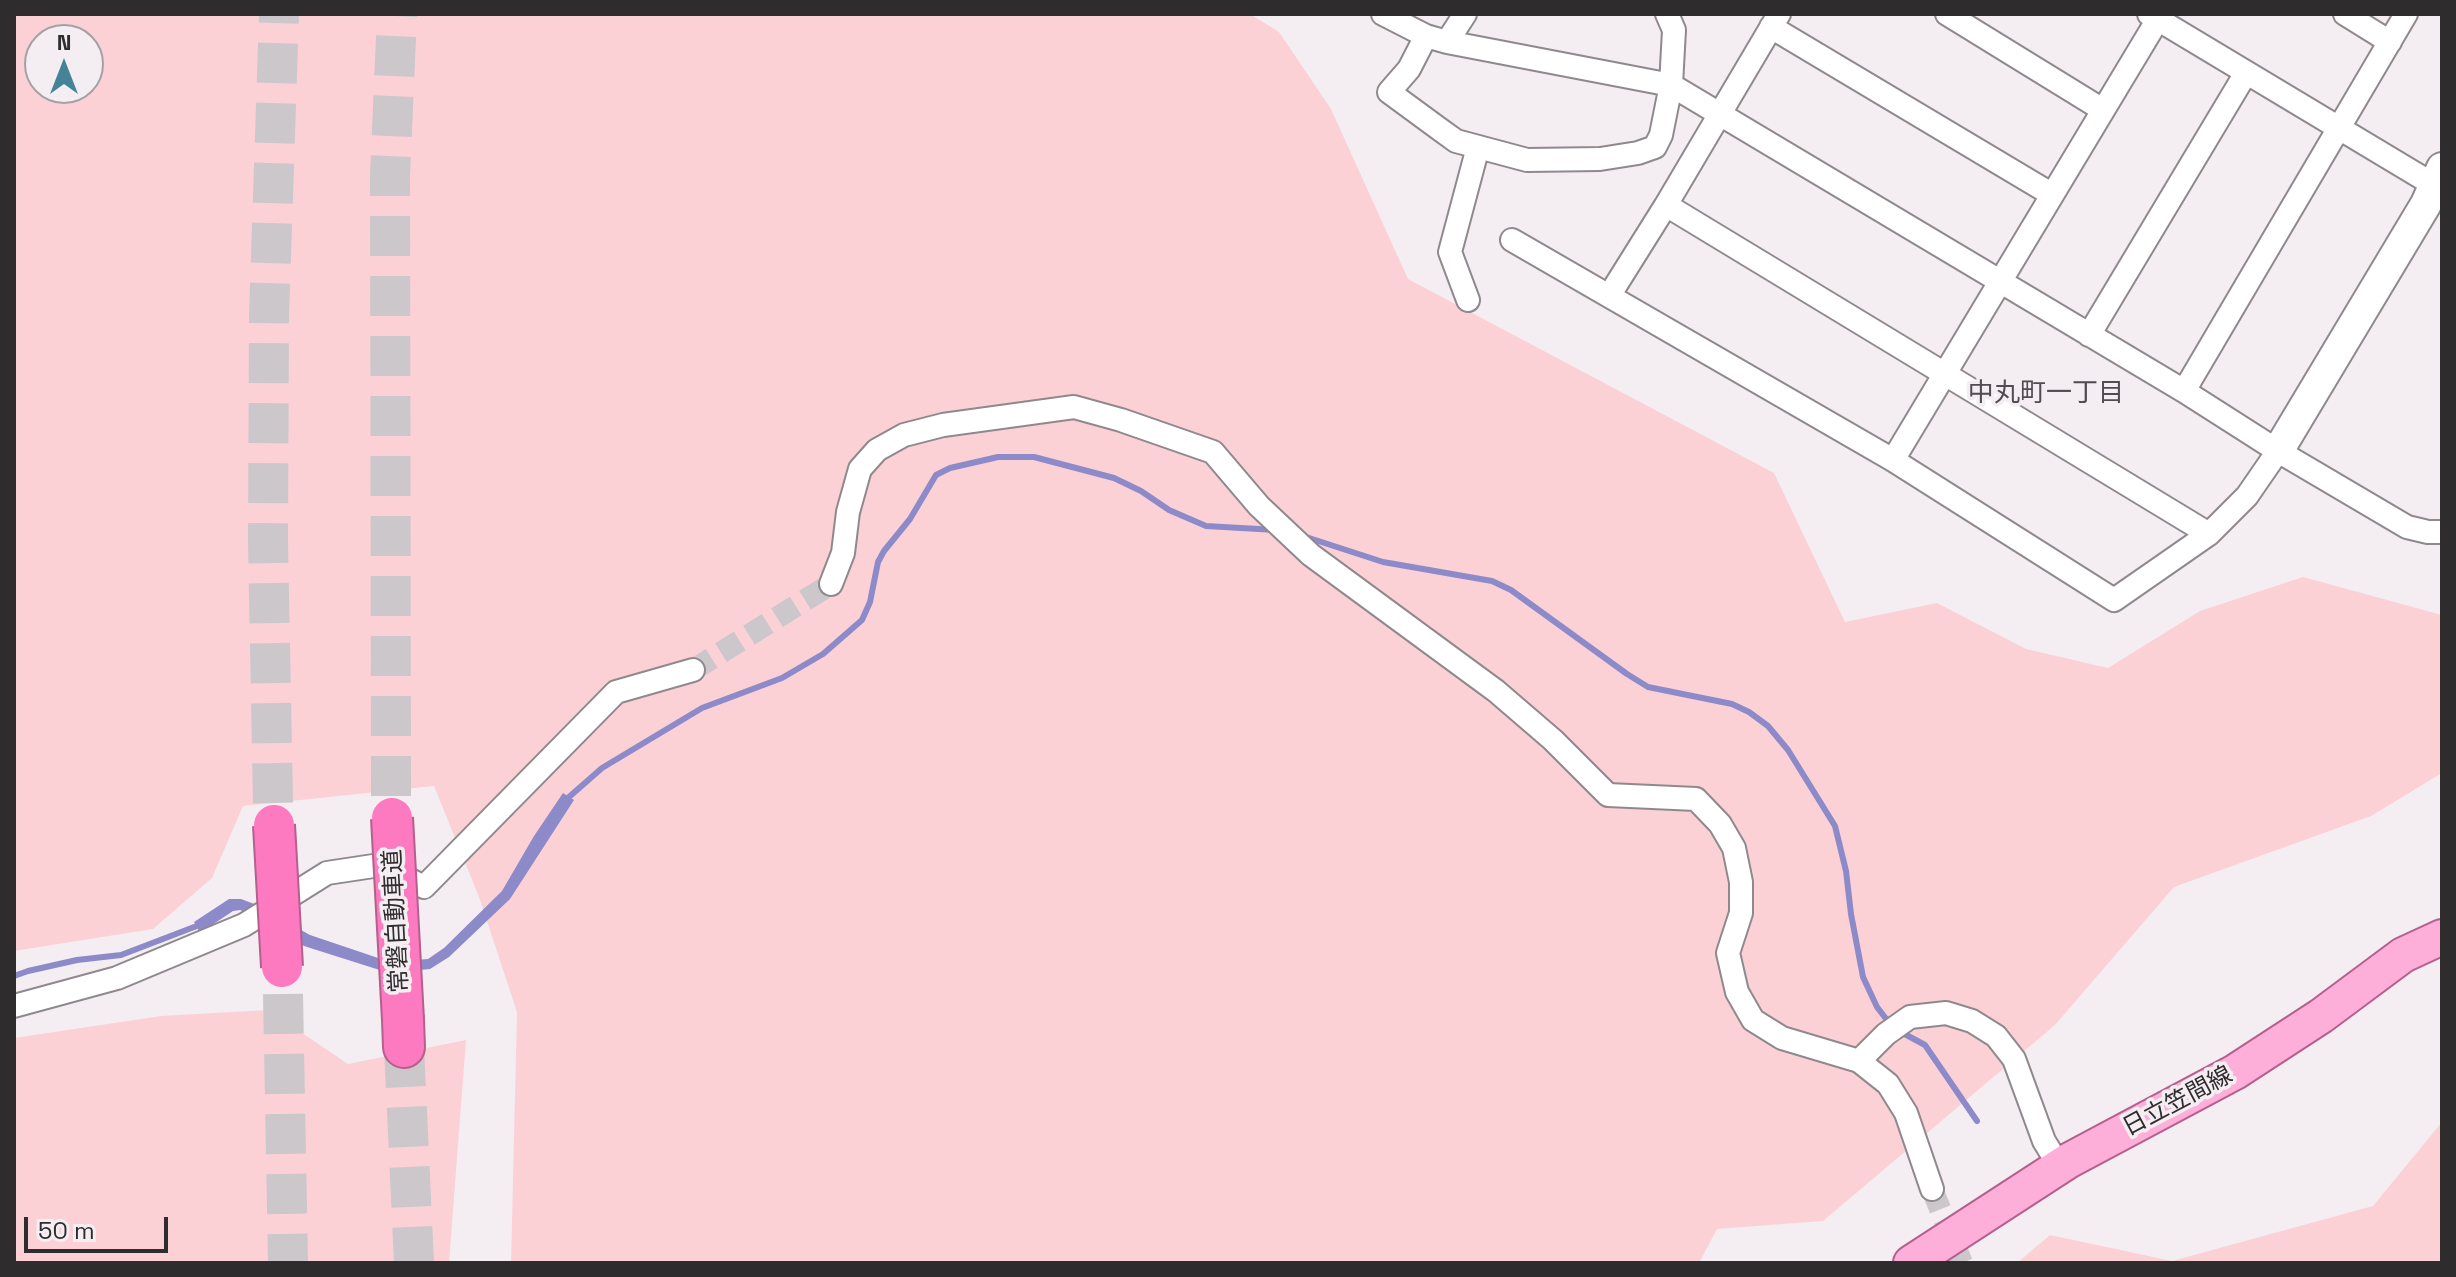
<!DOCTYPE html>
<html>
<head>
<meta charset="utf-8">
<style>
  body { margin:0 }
  #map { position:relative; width:2456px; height:1277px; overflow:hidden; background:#f4eef3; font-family:"Space Grotesk",sans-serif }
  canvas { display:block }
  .frame { position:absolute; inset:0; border:16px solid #2e2c2d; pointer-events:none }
  .north { position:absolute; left:24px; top:24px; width:80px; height:80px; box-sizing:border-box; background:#f4eef3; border:2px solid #a5a0a4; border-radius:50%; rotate:0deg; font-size:22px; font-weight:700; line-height:32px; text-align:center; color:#2e2c2d }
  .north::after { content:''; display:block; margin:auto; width:28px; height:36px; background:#458398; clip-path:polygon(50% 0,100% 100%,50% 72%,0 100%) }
  .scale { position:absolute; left:24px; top:1217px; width:144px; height:36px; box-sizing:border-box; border:4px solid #2e2c2d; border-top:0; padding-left:10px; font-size:24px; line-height:28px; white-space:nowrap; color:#2e2c2d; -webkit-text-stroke:6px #f4eef3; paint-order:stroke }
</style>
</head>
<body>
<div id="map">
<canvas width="2456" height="1277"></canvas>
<div class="frame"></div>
<div class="north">N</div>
<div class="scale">50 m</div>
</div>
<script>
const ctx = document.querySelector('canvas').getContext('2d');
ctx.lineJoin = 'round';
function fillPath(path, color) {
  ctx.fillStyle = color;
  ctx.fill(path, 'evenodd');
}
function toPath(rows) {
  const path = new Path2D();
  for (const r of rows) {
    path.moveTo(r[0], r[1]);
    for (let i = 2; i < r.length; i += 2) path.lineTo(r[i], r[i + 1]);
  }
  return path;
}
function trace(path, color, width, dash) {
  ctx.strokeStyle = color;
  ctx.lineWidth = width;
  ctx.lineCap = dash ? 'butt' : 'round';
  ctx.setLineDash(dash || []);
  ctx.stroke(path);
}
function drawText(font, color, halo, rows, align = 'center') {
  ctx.font = font + ' "Space Grotesk","Noto Sans JP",sans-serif';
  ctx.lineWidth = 7;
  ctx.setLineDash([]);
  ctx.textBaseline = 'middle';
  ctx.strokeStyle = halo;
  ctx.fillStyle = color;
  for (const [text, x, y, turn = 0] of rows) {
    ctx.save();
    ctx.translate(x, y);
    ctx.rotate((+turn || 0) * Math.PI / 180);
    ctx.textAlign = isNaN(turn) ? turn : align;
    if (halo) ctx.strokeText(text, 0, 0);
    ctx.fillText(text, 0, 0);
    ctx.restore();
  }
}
fillPath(toPath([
  [14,14,1250,14,1279,32,1331,109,1408,279,1774,473,1845,622,1937,603,2026,649,2108,668,2200,611,2303,577,2442,615,2442,773,2371,816,2174,887,2055,1025,1823,1221,1717,1229,1699,1263,511,1263,517,1012,479,897,434,786,243,806,212,878,153,929,14,951],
  [40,40,88,40,88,88,40,88],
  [268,1010,348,1064,466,1040,449,1263,14,1263,14,1038,161,1016],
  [2442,1122,2442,1263,2017,1263,2050,1235,2172,1261,2373,1206]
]), '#fbd1d6');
fillPath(toPath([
  [563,793,574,800,510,899,449,957,430,969,389,973,304,946,251,915,240,910,233,911,200,933,194,922,229,899,241,899,257,905,310,935,390,962,428,959,444,948,502,891,534,836]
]), '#8d8aca');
trace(toPath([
  [1303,536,1383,562,1492,581,1511,590,1627,674,1648,687,1732,704,1749,712,1768,726,1788,750,1835,826,1846,871,1851,914,1863,977,1877,1007,1890,1024],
  [564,803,569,797,602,768,702,708,782,678,823,654,862,620,870,602,878,562,884,551,910,519,936,475,950,468,998,457,1034,457,1114,478,1141,491,1169,510,1206,526,1276,530],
  [14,976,28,971,77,960,121,955,202,924],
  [1899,1031,1925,1045,1977,1121]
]), '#8d8aca', 6);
trace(toPath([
  [693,670,831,584],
  [1932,1189,1962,1263]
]), '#ccc7cb', 22, [22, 11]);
trace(toPath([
  [391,796,390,176,397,14],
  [273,803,268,541,269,317,279,14],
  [283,994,288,1263],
  [404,1047,414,1263]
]), '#ccc7cb', 40, [40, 20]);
const street = toPath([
  [1383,14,1426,36,1447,42,1671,85,2184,391,2278,451,2407,527,2428,532,2442,532],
  [1947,14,2103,110],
  [2149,14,2434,185],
  [2345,14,2390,42],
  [1771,27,2051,194],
  [1426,36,1409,69,1389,92,1438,128,1456,141,1527,160,1600,159,1638,153,1655,147,1661,135,1671,85,1674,30,1667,14],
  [1447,42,1465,14],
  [1666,205,2209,534],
  [1512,240,1893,460,2114,600,2209,534,2247,496,2278,451],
  [1609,296,1666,205,1779,14],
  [1468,300,1450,252,1478,147],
  [2089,335,2246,73],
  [2184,391,2406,14],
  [1893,460,2161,14],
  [831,584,843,553,848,512,860,469,877,450,904,435,943,425,1074,407,1121,420,1213,452,1259,506,1311,555,1496,691,1553,740,1608,795,1696,799,1720,824,1734,848,1741,882,1741,913,1728,953,1737,992,1753,1020,1782,1038,1859,1061,1888,1084,1906,1113,1932,1189],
  [14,1006,117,978,244,925,327,873,380,865,424,887,616,692,693,670],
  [1859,1061,1886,1034,1910,1017,1946,1013,1972,1021,1996,1036,2014,1059,2044,1141,2060,1167]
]);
const secondary = toPath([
  [2278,451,2426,204,2442,168]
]);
const primary = toPath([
  [1911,1263,2068,1161,2235,1072,2321,1016,2403,955,2442,937]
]);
const highway = toPath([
  [403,1020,404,1047]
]);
trace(street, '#8f898e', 26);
trace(secondary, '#8f898e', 34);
trace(primary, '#b55f8d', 38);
trace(highway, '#b55f8d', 44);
trace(street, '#fff', 22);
trace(secondary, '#fff', 30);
trace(primary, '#feafd9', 34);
trace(highway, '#fd7ac0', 40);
const highwayBridge = toPath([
  [392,818,403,1020],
  [274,825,282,967]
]);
trace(highwayBridge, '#b55f8d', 44, []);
trace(highwayBridge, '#fd7ac0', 40);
drawText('24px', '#2e2c2d', '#f4eef3', [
  ["常磐自動車道",397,921,-93],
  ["日立笠間線",2178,1102,-28]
]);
drawText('26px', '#514c51', '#f4eef3', [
  ["中丸町一丁目",2046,394]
]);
</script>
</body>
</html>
